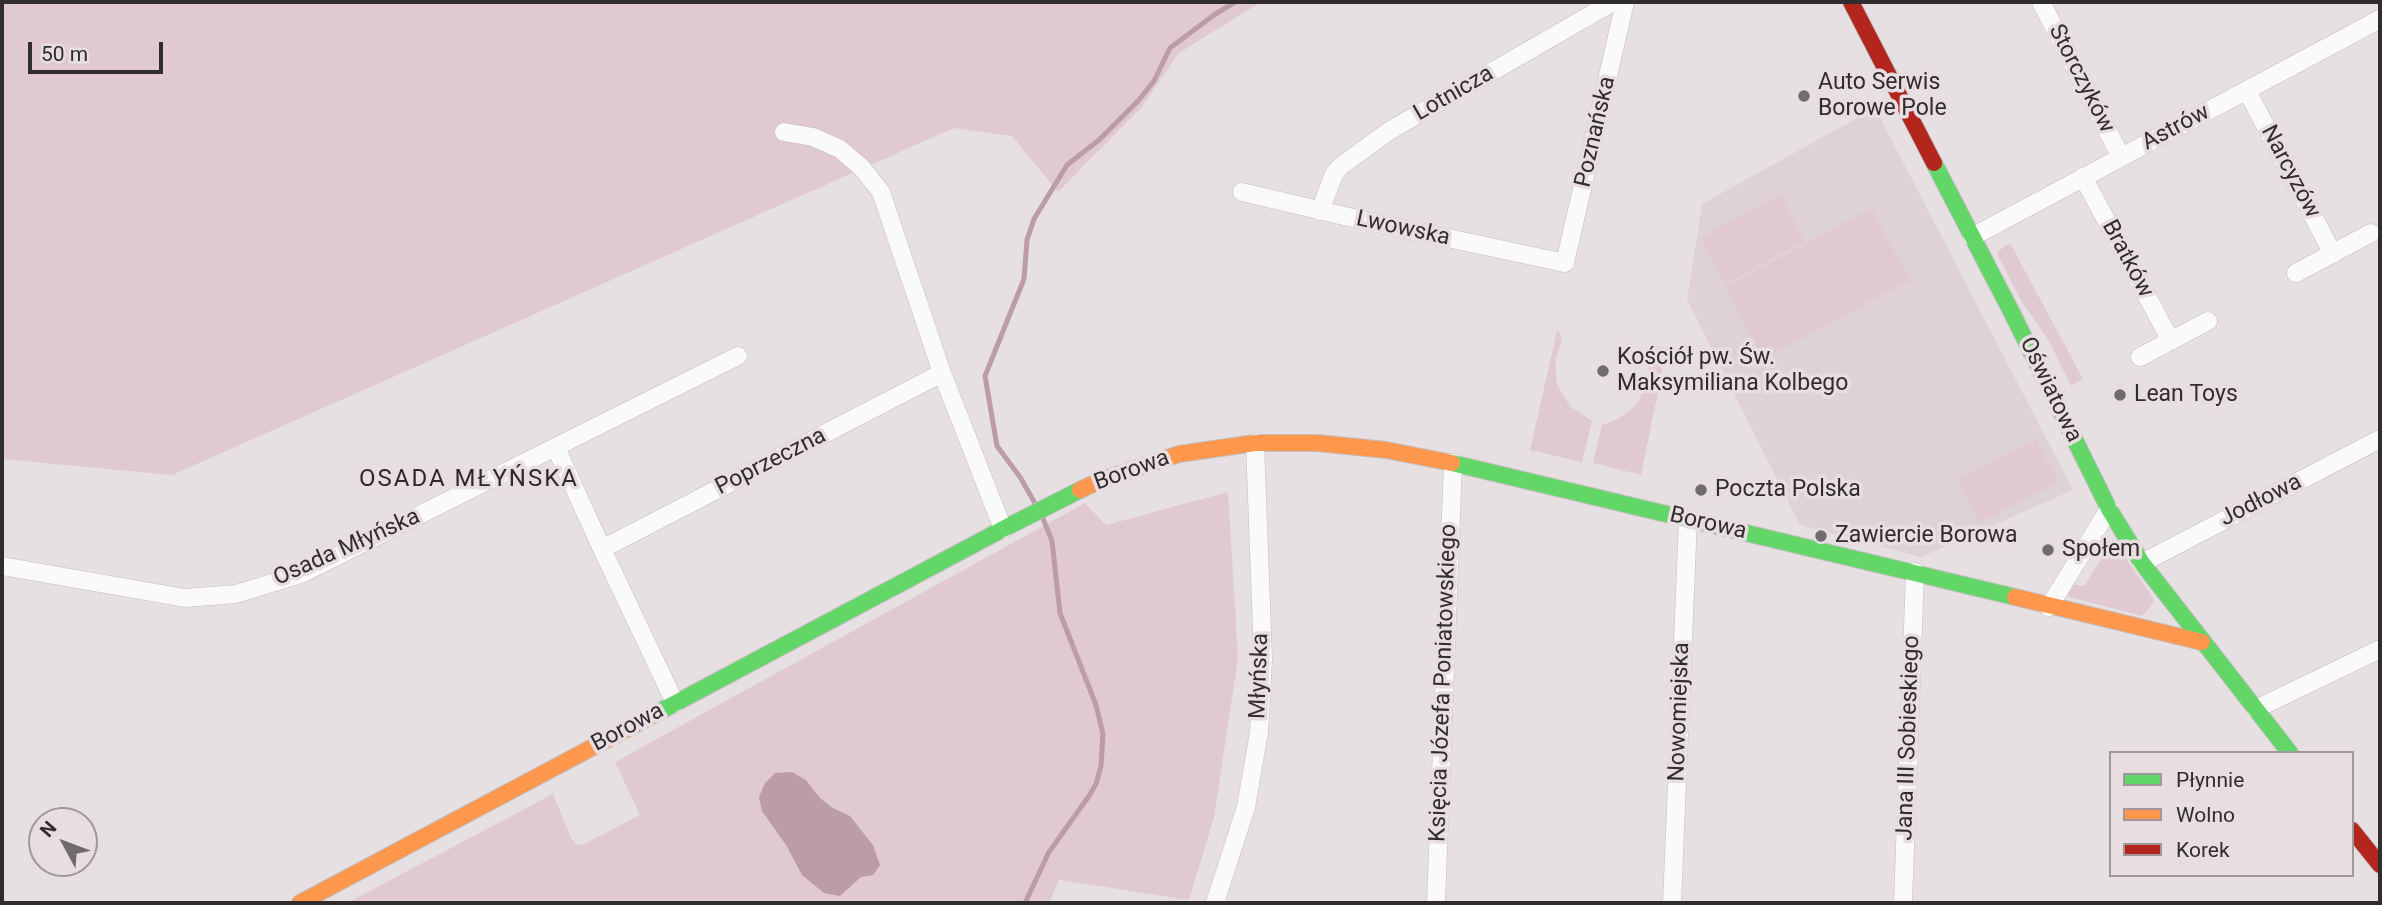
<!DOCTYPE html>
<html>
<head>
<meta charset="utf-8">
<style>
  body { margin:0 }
  #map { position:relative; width:2382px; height:905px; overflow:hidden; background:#e6e0e2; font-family:Roboto,sans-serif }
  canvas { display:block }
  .frame { position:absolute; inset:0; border:4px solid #312d2f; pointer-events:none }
  .legend { position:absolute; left:2109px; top:751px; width:245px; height:126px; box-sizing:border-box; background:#e8dee1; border:2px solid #9f979a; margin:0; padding:9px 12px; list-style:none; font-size:21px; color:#312d2f }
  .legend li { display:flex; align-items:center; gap:14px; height:35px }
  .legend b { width:35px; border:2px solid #9f979a }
  .north { position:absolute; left:28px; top:807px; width:70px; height:70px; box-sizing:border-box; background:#e8dee1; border:2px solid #9f979a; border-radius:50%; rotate:311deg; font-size:19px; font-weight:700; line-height:28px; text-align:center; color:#312d2f }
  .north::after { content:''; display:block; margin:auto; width:24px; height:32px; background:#706c6e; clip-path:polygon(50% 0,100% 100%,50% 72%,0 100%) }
  .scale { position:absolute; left:28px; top:42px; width:135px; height:32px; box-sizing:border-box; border:4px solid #312d2f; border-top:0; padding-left:9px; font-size:21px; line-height:24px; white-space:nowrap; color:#312d2f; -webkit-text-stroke:5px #e8dee1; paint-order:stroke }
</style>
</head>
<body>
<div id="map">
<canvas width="2382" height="905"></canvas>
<div class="frame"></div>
<ul class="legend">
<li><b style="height:9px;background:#63d668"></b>Płynnie</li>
<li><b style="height:9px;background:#ff974d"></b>Wolno</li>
<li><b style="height:9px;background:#b3261e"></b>Korek</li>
</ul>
<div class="north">N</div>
<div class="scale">50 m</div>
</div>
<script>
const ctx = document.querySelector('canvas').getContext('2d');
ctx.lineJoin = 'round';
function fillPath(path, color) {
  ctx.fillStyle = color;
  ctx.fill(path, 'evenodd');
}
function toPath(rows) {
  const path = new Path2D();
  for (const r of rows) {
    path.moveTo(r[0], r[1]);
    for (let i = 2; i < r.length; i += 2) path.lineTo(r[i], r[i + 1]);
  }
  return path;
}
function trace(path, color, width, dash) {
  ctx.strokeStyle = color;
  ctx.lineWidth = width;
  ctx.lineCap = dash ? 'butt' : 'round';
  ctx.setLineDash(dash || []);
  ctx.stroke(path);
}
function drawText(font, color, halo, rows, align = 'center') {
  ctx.font = font + ' Roboto,sans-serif';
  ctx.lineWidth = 7;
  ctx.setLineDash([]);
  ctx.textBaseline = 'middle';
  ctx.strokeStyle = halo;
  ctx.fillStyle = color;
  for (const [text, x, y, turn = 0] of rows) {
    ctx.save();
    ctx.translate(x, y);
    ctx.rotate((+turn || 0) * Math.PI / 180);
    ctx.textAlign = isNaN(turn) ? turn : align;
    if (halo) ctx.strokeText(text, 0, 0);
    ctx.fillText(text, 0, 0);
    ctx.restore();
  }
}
fillPath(toPath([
  [1875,108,2073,490,1921,557,1800,525,1687,300,1702,204]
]), '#dfd2d7');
fillPath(toPath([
  [2,2,1261,2,1179,53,1141,108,1058,192,1012,136,954,128,172,475,2,459],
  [1781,194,1805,241,1725,284,1700,238],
  [1871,208,1910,280,1764,359,1725,287],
  [2010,243,2083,379,2071,386,2049,341,2023,304,1998,256,1998,251],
  [1557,331,1560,333,1562,341,1555,361,1557,385,1570,406,1592,421,1582,462,1530,450],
  [1653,345,1667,348,1641,475,1593,463,1602,425,1618,419,1629,411,1637,403,1646,387,1649,372,1645,359],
  [2036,439,2058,482,1980,523,1958,480],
  [1228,492,1238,658,1214,817,1189,900,1059,880,1049,903,347,903,553,794,571,838,576,844,582,845,640,815,615,762,1085,503,1106,525],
  [806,780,820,798,833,808,850,816,873,845,861,877,840,896,802,875,786,845],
  [2105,542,2118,547,2153,598,2153,604,2142,616,2069,597,2067,592,2070,584,2084,586,2106,551,2092,549,2097,544]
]), '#e1c9d2');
fillPath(toPath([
  [792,772,806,780,820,798,833,808,850,816,873,845,880,865,873,875,861,877,840,896,824,893,802,875,786,845,762,811,759,797,765,783,775,773]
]), '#bb9ca7');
trace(toPath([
  [1036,505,1020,477,997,446,985,376,1024,279,1027,240,1034,219,1067,165,1099,140,1138,101,1154,81,1170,48,1214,15,1235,2],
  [1025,903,1049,852,1089,796,1096,784,1101,766,1103,734,1096,705,1060,613,1052,541,1042,516]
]), '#bb9ca7', 5);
const street = toPath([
  [2041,2,2121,157],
  [2247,91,2333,254],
  [784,132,813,137,840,149,862,168,881,192,942,373,1003,529],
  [2083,177,2171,341],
  [1242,192,1344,216,1565,263,1625,2],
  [1320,211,1334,174,1341,166,1389,131,1613,2],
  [1972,237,2380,19],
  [2296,273,2371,233],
  [2140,357,2208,321],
  [556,448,602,549],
  [2142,563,2380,439],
  [2,566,185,598,236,594,301,574,738,356],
  [2049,607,2109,509],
  [675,703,602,549,942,373],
  [2256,709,2380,649],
  [1215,903,1246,807,1259,732,1263,659,1255,443],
  [1436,903,1453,463],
  [1672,903,1688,520],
  [1903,903,1915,572]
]);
const fast = toPath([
  [1934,163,2012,313,2109,509,2142,563,2290,753],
  [1452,463,2015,597],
  [655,714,1003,529,1080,490]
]);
const slow = toPath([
  [1080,490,1099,481,1179,454,1255,443,1317,443,1386,450,1452,463],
  [2015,597,2202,642],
  [300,903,655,714]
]);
const jam = toPath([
  [1851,2,1934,163],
  [2352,830,2380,865]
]);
trace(street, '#c2bdbf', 19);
trace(fast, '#c2bdbf', 18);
trace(slow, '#c2bdbf', 18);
trace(jam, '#c2bdbf', 18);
trace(street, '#fbfafb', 18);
trace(fast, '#63d668', 16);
trace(slow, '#ff974d', 16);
trace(jam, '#b3261e', 16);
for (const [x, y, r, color] of [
  [1804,96,7,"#706c6e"],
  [1603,371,7,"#706c6e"],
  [2120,395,7,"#706c6e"],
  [1701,490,7,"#706c6e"],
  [1821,536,7,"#706c6e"],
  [2048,550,7,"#706c6e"]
]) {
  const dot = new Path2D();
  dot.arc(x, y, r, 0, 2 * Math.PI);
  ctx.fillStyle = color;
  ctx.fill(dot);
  trace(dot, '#e8dee1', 2.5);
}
drawText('23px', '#312d2f', '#e8dee1', [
  ["Storczyków",2081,79,63],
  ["Lotnicza",1454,94,-30],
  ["Astrów",2176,128,-28],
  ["Poznańska",1596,132,-77],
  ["Narcyzów",2290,172,62],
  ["Lwowska",1403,229,12],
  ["Bratków",2127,259,62],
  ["Oświatowa",2050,390,64],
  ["Poprzeczna",771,462,-27],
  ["Borowa",1132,471,-20],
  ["Jodłowa",2261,501,-27],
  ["Borowa",1708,524,13],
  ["Osada Młyńska",347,548,-24],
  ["Młyńska",1260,676,-88],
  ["Księcia Józefa Poniatowskiego",1444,683,-88],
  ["Nowomiejska",1680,712,-88],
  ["Borowa",628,728,-28],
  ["Jana III Sobieskiego",1909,738,-88]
]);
drawText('23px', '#312d2f', '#e8dee1', [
  ["Auto Serwis",1818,83],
  ["Borowe Pole",1818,109],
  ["Kościół pw. Św.",1617,358],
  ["Maksymiliana Kolbego",1617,384],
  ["Lean Toys",2134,395],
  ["Poczta Polska",1715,490],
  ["Zawiercie Borowa",1835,536],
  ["Społem",2062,550]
], 'left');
ctx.letterSpacing = '2px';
drawText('24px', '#30292b', '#e8dee1', [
  ["OSADA MŁYŃSKA",469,480]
]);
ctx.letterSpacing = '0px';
</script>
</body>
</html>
